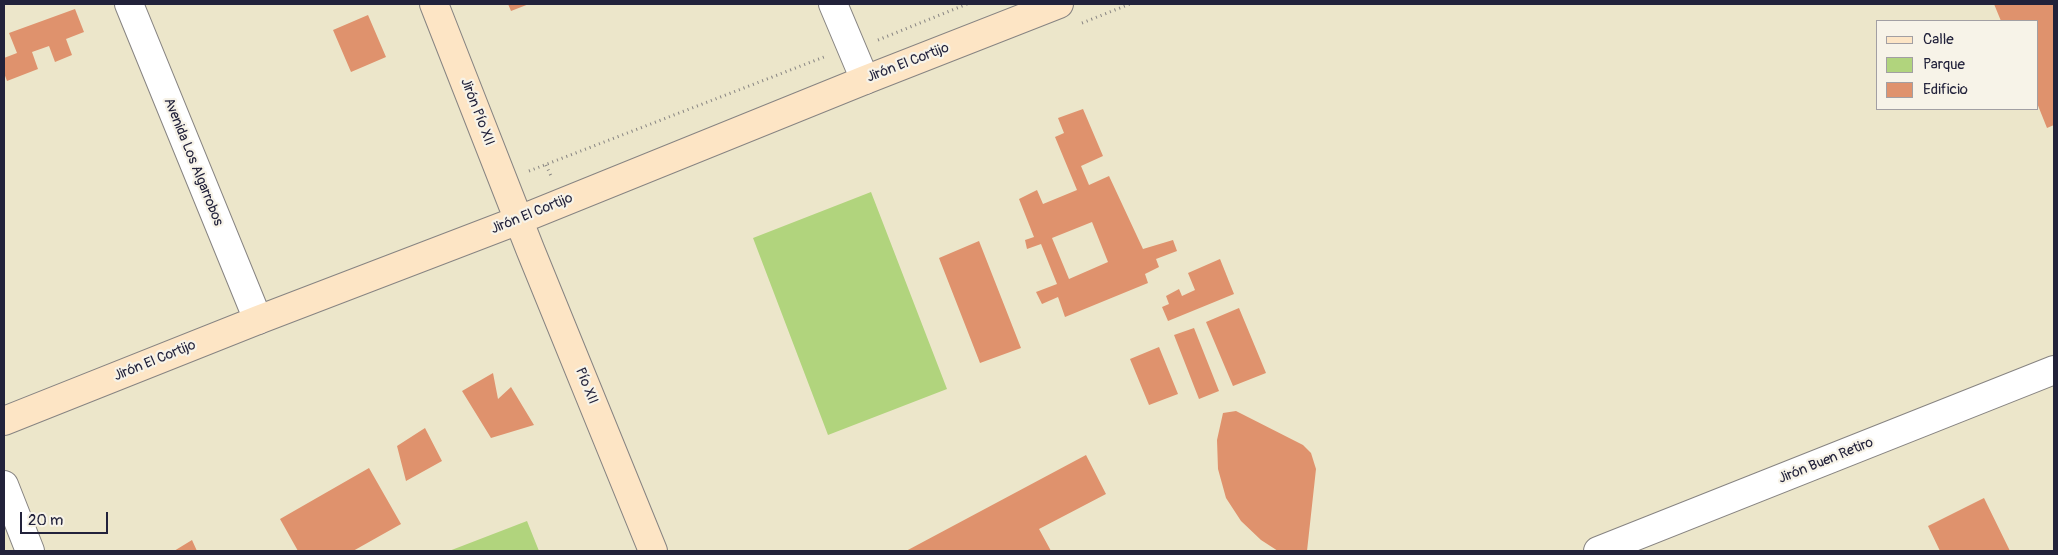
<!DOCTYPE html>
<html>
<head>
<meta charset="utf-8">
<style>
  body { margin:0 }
  #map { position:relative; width:2058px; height:555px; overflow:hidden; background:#ece6ca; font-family:Pangolin,sans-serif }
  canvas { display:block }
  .frame { position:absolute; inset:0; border:5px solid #22223b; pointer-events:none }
  .legend { position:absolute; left:1876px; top:20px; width:162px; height:90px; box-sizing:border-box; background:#f7f3e8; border:1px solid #a29fa3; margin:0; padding:6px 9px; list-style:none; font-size:15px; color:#22223b }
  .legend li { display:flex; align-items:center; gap:10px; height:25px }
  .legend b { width:25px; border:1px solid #a29fa3 }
  .scale { position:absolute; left:20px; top:512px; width:88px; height:22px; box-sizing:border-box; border:2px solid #22223b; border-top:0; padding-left:6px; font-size:15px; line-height:18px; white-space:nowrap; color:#22223b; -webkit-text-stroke:4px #f7f3e8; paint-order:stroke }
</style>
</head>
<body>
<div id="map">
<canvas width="2058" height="555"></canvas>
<div class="frame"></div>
<ul class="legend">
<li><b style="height:6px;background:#fde5c5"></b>Calle</li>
<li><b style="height:14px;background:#b1d47d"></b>Parque</li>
<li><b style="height:14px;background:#df926d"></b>Edificio</li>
</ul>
<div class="scale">20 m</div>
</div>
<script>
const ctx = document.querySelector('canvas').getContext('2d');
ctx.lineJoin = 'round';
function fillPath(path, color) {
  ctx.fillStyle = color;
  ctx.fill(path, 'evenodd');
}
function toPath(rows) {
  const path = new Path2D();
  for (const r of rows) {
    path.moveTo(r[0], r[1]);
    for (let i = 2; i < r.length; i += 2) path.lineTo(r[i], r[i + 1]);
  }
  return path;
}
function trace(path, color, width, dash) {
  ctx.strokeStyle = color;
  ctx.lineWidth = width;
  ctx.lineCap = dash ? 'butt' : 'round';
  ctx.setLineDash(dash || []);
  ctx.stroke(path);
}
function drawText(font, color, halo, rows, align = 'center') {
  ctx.font = font + ' Pangolin,sans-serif';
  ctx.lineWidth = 4.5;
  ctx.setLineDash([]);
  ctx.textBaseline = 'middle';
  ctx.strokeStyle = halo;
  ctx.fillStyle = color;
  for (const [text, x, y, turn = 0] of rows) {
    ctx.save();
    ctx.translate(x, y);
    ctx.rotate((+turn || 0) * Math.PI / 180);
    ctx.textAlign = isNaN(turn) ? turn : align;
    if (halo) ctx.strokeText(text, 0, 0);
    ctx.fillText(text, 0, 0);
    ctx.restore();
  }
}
fillPath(toPath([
  [871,192,947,389,828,435,753,238],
  [527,521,539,551,449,551]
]), '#b1d47d');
fillPath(toPath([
  [508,4,529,4,511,11],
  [1994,4,2054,4,2054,125,2047,128,2037,103,2037,21,2001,21],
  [75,9,84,32,66,39,72,55,55,62,49,46,32,52,38,69,7,81,4,73,4,58,17,53,9,33],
  [368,15,386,57,351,72,333,30],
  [1083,109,1103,156,1081,166,1089,185,1109,176,1143,249,1173,240,1177,251,1156,259,1159,267,1145,274,1148,283,1065,317,1058,297,1042,304,1036,292,1057,284,1041,244,1027,249,1025,240,1034,237,1019,199,1037,190,1043,204,1077,190,1055,137,1064,133,1058,118],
  [1092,222,1108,262,1069,279,1052,238],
  [979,241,1021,348,980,363,939,258],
  [1220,259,1234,294,1168,321,1162,307,1169,304,1166,296,1179,289,1182,296,1195,290,1188,273],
  [1239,308,1266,373,1233,386,1206,322],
  [1194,328,1219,391,1199,399,1174,335],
  [1159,347,1178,394,1149,405,1130,359],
  [493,373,498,399,511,387,534,425,491,438,462,391],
  [1236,411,1303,445,1311,453,1316,469,1307,551,1278,551,1261,540,1241,521,1226,498,1218,469,1217,440,1223,413],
  [425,428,442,461,406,481,397,446],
  [1086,455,1106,494,1039,529,1051,551,906,551],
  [369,468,401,524,353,551,298,551,280,519],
  [1984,498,2010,551,1940,551,1928,526],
  [192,540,197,551,174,551]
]), '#df926d');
const street = toPath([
  [129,4,258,320],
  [833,4,865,80],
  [4,485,30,551],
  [1598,551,2054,370]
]);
const secondary = toPath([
  [434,4,530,249,653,551],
  [4,421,258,320,519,220,865,80,1059,4]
]);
trace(street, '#878482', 30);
trace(secondary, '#878482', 30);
trace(toPath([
  [1082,23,1130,4],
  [878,40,967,4],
  [546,165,551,176],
  [529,171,824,57]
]), '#878482', 3, [1, 4]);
trace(street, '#fff', 28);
trace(secondary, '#fde5c5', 28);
drawText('14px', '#22223b', '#f7f3e8', [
  ["Jirón El Cortijo",908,63,-21],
  ["Jirón Pío XII",477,112,69],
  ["Avenida Los Algarrobos",193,162,68],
  ["Jirón El Cortijo",532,214,-22],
  ["Jirón El Cortijo",155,361,-22],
  ["Pío XII",586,386,68],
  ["Jirón Buen Retiro",1826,461,-22]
]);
</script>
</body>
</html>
